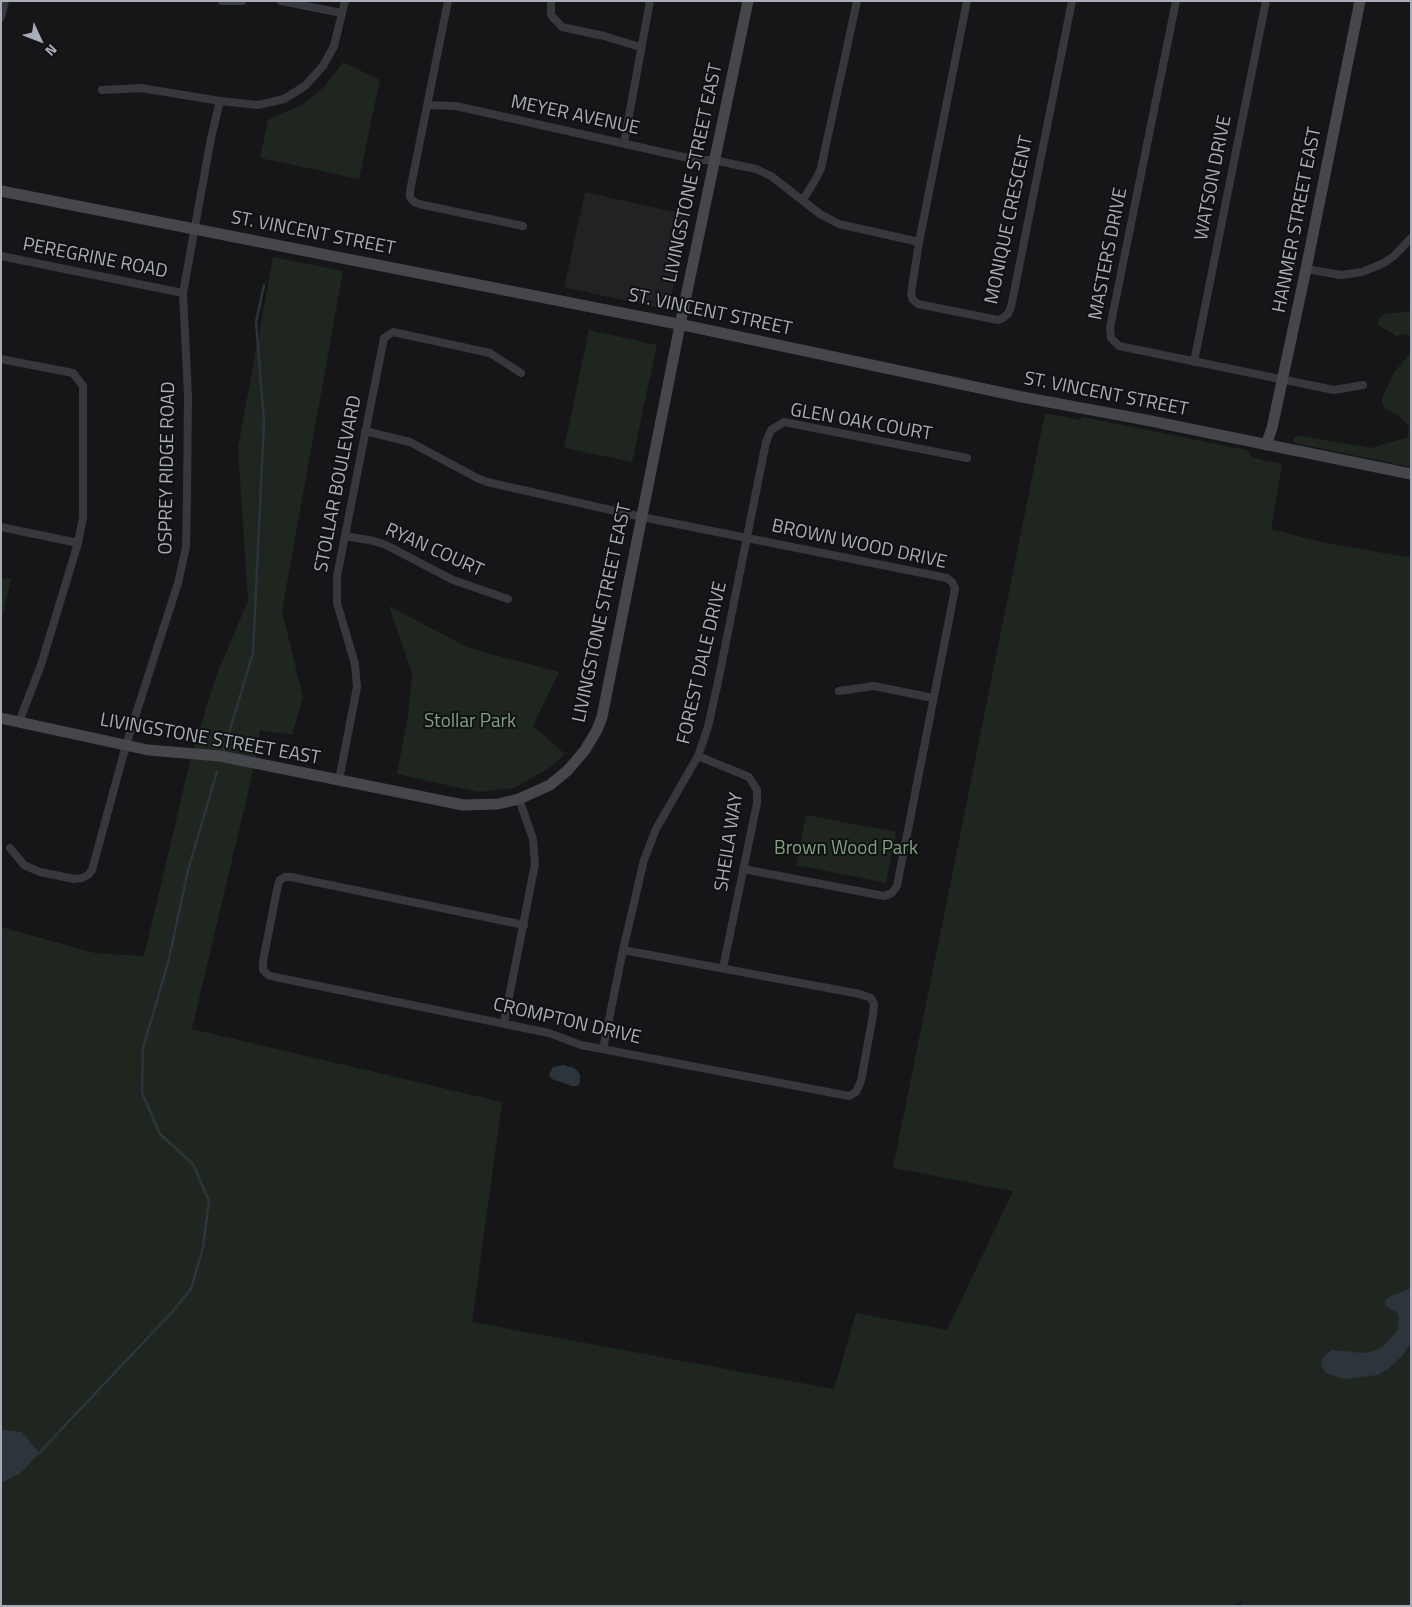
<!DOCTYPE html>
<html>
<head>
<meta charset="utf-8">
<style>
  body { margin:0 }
  #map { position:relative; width:1412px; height:1607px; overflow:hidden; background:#161618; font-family:"Titillium Web",sans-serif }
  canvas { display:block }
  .frame { position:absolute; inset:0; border:2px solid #a8adb8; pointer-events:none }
  .north { position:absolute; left:15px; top:15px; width:50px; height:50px; -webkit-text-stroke:4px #111113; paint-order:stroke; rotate:133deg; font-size:14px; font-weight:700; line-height:20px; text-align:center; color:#a8adb8 }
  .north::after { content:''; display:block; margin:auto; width:18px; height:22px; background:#a8adb8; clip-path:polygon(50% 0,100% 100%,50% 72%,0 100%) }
</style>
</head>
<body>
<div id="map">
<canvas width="1412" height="1607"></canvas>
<div class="frame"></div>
<div class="north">N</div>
</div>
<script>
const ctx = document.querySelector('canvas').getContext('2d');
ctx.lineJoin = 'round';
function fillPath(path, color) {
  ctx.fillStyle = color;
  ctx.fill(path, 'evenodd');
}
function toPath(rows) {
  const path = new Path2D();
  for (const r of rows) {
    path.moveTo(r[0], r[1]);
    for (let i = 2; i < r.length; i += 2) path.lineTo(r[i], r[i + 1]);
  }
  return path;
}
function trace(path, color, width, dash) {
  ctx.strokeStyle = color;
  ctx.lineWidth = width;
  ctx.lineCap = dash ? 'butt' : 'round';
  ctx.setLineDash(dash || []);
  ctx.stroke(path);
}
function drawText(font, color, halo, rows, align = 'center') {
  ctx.font = font + ' "Titillium Web",sans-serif';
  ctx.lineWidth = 4;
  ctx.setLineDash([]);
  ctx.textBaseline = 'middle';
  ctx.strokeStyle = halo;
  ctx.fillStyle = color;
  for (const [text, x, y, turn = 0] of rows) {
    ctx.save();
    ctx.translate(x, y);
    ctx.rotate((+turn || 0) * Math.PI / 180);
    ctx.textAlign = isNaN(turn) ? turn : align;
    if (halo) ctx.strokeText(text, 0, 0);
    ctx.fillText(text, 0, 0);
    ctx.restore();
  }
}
fillPath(toPath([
  [585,192,689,215,668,310,564,287]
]), '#222225');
fillPath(toPath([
  [343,62,380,80,359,179,260,158,268,120,305,103,326,85],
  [273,257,343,271,282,611,303,697,292,735,260,730,255,763,192,1029,502,1102,472,1322,834,1389,856,1313,947,1330,1013,1191,893,1168,1045,413,1080,420,1083,417,1246,450,1253,458,1282,464,1271,529,1322,542,1411,558,1411,1606,1240,1606,1242,1601,1235,1606,1,1606,1,927,95,953,144,956,192,753,216,676,248,601,238,448],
  [1411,311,1411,336,1407,334,1396,336,1378,325,1378,319,1385,314],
  [589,330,657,345,632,462,564,448],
  [1411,350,1411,467,1294,443,1293,439,1298,435,1371,448,1408,437,1409,427,1399,416,1386,409,1382,404,1383,396,1394,372,1408,356],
  [1,578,11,579,1,623],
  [389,606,469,648,559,672,533,726,565,754,552,766,515,788,478,792,397,774,408,715,412,673],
  [806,815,896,832,886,883,796,865]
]), '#1e261f');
fillPath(toPath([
  [563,1065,574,1068,580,1074,580,1082,578,1086,572,1086,552,1079,549,1075,553,1067],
  [1411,1288,1411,1343,1401,1357,1388,1369,1378,1375,1344,1379,1326,1373,1322,1367,1321,1361,1331,1350,1364,1353,1374,1351,1385,1345,1398,1329,1399,1319,1397,1312,1386,1306,1385,1301,1389,1297],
  [1,1430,22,1432,39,1453,21,1473,1,1483]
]), '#2c353c');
trace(toPath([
  [223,753,253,653,264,422,256,322,264,285],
  [39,1453,173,1311,191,1289,203,1247,209,1201,193,1164,160,1134,142,1093,143,1048,168,963,188,870,217,772]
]), '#2c353c', 2.5);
trace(toPath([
  [222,1,242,1],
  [281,1,342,13],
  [448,1,410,191,410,197,414,202,419,204,523,226],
  [551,1,551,15,562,27,604,36,640,47],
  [967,1,919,242,911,294,913,300,918,304,998,320,1003,318,1008,314,1011,307,1072,1],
  [1176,1,1110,328,1111,338,1119,346,1334,390,1363,385],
  [1,17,5,1],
  [102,90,141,88,220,101,258,105,284,99,305,86,323,66,334,46,345,1],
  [428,105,456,106,697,160,714,160,756,169,771,176,820,214,839,224,919,242],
  [624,143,650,1],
  [803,200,817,177,821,168,857,1],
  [1,256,183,293],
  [1306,269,1341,275,1362,272,1384,263,1394,256,1411,238],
  [1,359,73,373,83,386,83,517,78,543,41,665,19,722],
  [1194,362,1266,1],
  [365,431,410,442,477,478,487,482,642,517,947,578,952,582,955,588,954,594,897,886,892,893,884,896,743,869],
  [1,527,78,543],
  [345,536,374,541,386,545,453,580,508,599],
  [839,691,874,686,933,698],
  [698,756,749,777,757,790,757,803,723,968],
  [339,780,357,687,355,664,337,603,337,576,384,338,393,332,490,353,521,373],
  [10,848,24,865,40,872,74,879,82,878,88,875,92,870,126,745,178,583,186,547,187,494,188,396,183,293,211,138,220,101],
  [524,925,291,877,285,877,280,880,278,885,263,961,263,970,268,975,275,977,549,1033,581,1045,849,1096,856,1092,861,1081,873,1015,874,1004,871,998,860,994,623,950],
  [504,1023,535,864,533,839,519,799],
  [603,1049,623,950,644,860,656,829,698,756,708,727,718,682,766,442,771,430,784,422,967,458]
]), '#37383d', 8);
trace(toPath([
  [1,191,693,327,1022,397,1146,420,1411,474],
  [1266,445,1272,428,1306,269,1360,1],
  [1,718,148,750,220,756,463,805,498,804,519,799,550,785,568,770,585,750,597,730,602,717,680,325,748,1]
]), '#45474d', 11);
drawText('19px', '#a8adb8', '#111113', [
  ["MEYER AVENUE",575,116,12],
  ["LIVINGSTONE STREET EAST",694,173,-78],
  ["WATSON DRIVE",1214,178,-79],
  ["MONIQUE CRESCENT",1010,220,-78],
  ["HANMER STREET EAST",1298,220,-79],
  ["ST. VINCENT STREET",313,234,11],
  ["MASTERS DRIVE",1109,254,-79],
  ["PEREGRINE ROAD",95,259,11],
  ["ST. VINCENT STREET",710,313,12],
  ["ST. VINCENT STREET",1106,395,11],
  ["GLEN OAK COURT",861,423,10],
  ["OSPREY RIDGE ROAD",168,468,-89],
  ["STOLLAR BOULEVARD",339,484,-79],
  ["BROWN WOOD DRIVE",859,545,12],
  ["RYAN COURT",434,551,24],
  ["LIVINGSTONE STREET EAST",603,613,-78],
  ["FOREST DALE DRIVE",703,663,-77],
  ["LIVINGSTONE STREET EAST",210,740,10],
  ["SHEILA WAY",730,842,-81],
  ["CROMPTON DRIVE",567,1022,13]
]);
drawText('19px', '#7fa381', '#111113', [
  ["Stollar Park",470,722],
  ["Brown Wood Park",846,849]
]);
</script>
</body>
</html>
